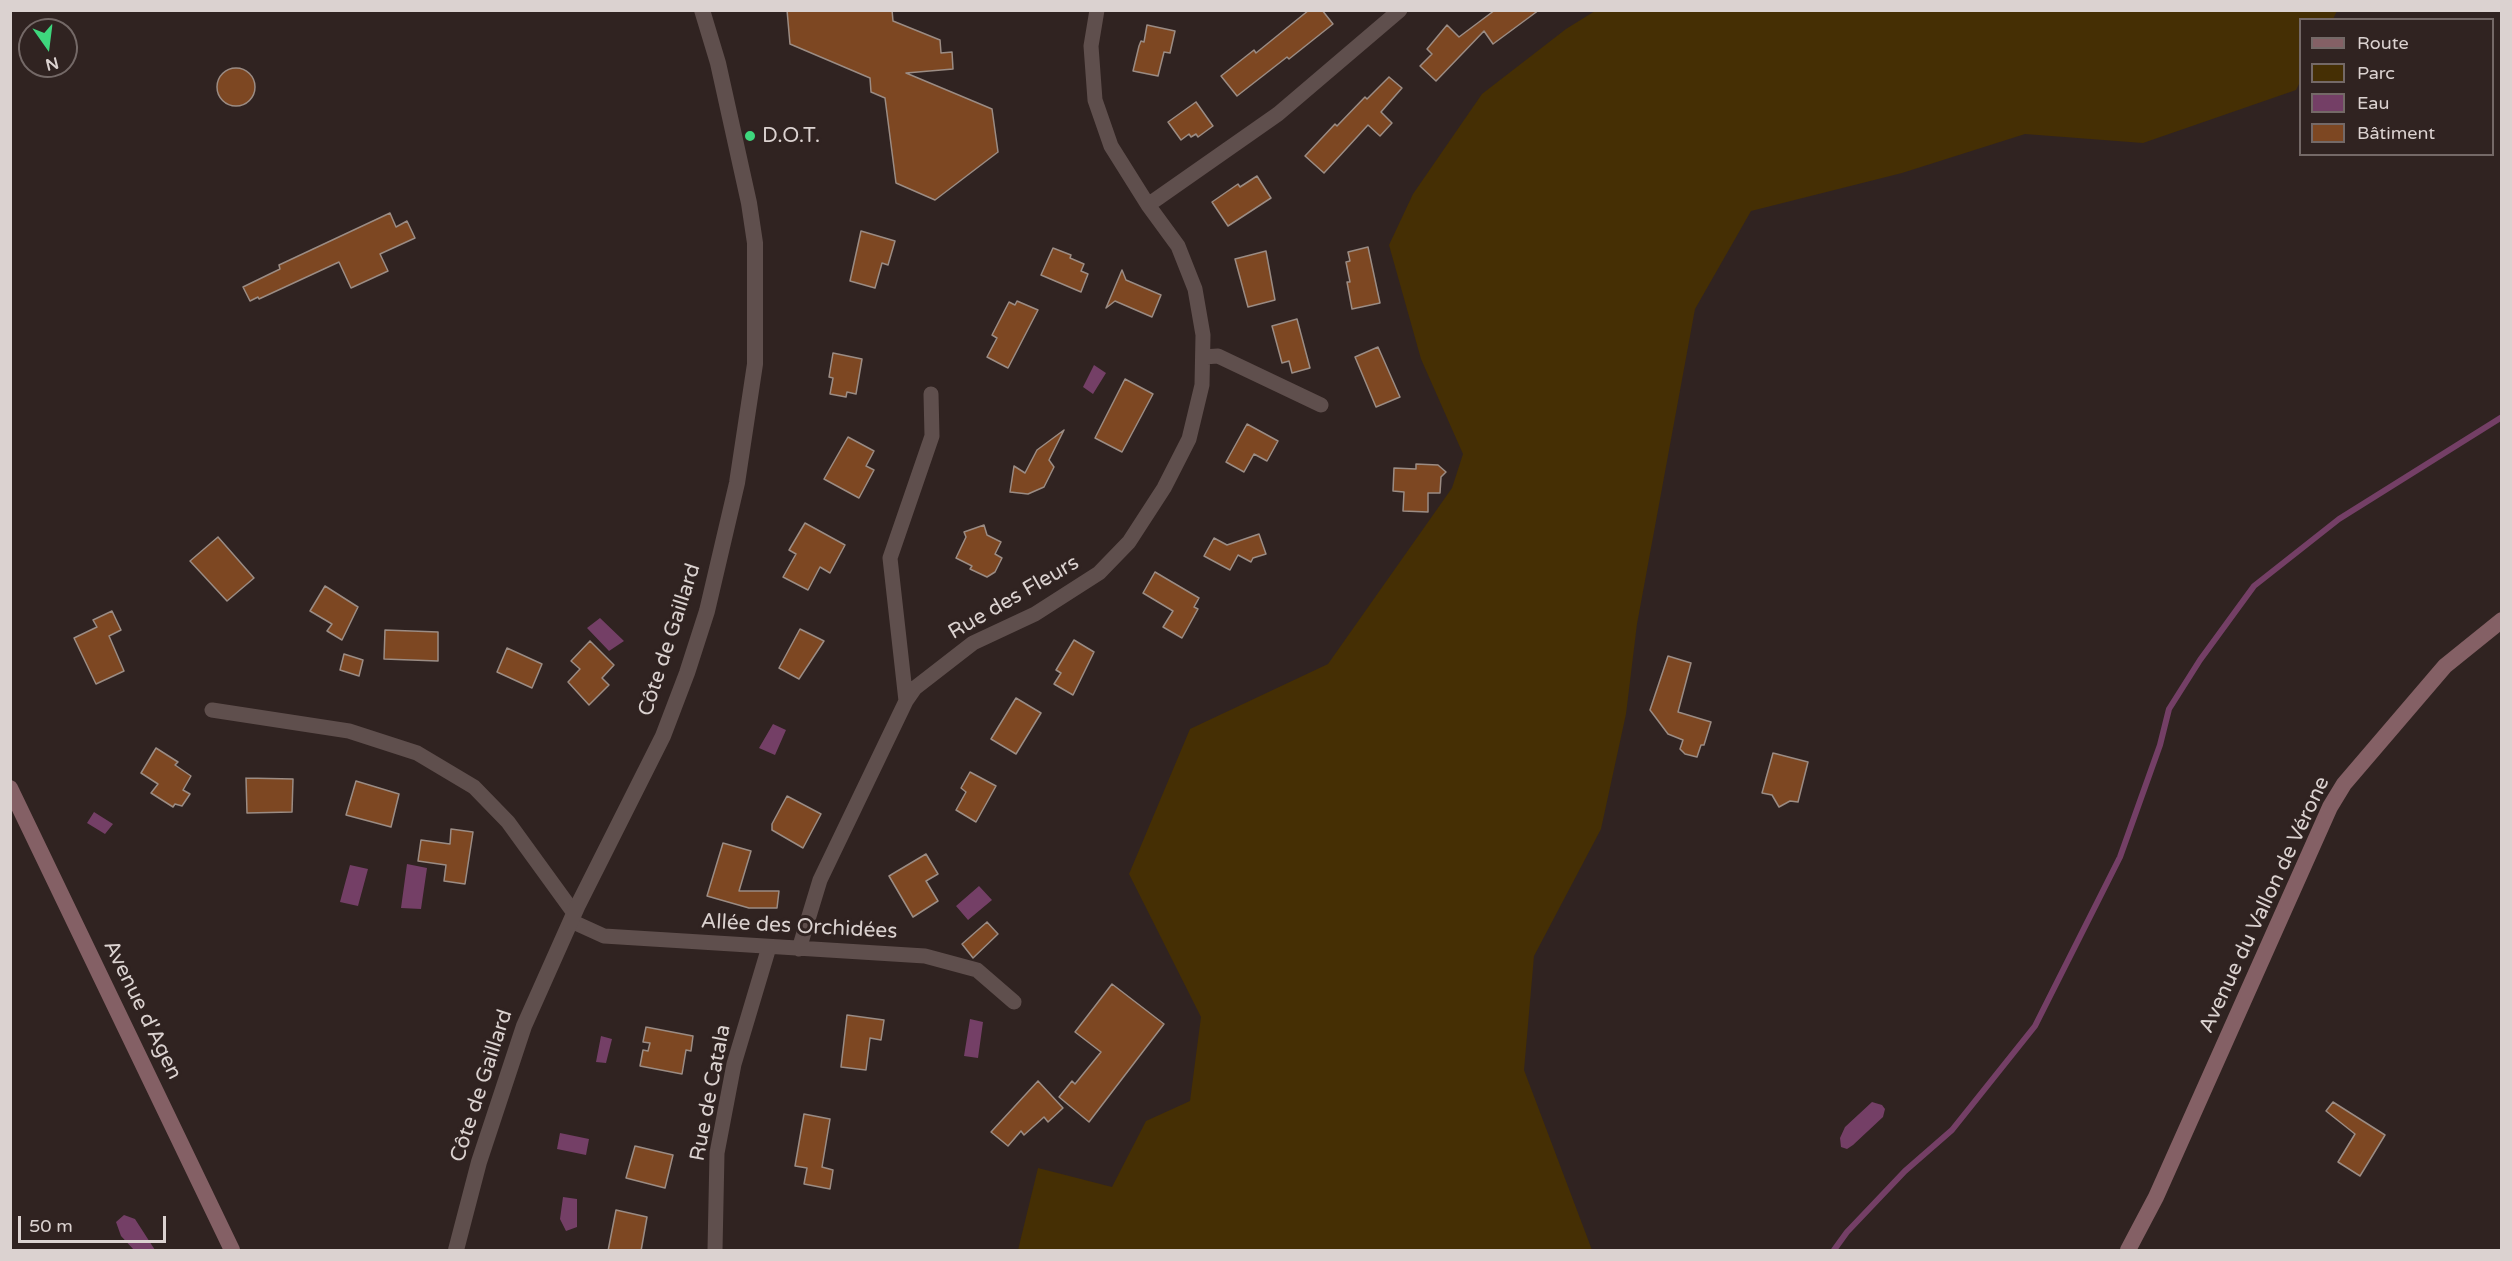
<!DOCTYPE html>
<html>
<head>
<meta charset="utf-8">
<style>
  body { margin:0 }
  #map { position:relative; width:2512px; height:1261px; overflow:hidden; background:#302321; font-family:"Varela Round",sans-serif }
  canvas { display:block }
  .frame { position:absolute; inset:0; border:12px solid #dbd2d0; pointer-events:none }
  .legend { position:absolute; left:2299px; top:18px; width:195px; height:138px; box-sizing:border-box; background:#302321; border:2px solid #746967; margin:0; padding:8px 10px; list-style:none; font-size:18px; color:#dbd2d0 }
  .legend li { display:flex; align-items:center; gap:12px; height:30px }
  .legend b { width:30px; border:2px solid #746967 }
  .north { position:absolute; left:18px; top:18px; width:60px; height:60px; box-sizing:border-box; background:#302321; border:2px solid #746967; border-radius:50%; rotate:166deg; font-size:16px; font-weight:700; line-height:24px; text-align:center; color:#dbd2d0 }
  .north::after { content:''; display:block; margin:auto; width:21px; height:27px; background:#3ed77d; clip-path:polygon(50% 0,100% 100%,50% 72%,0 100%) }
  .scale { position:absolute; left:18px; top:1216px; width:148px; height:27px; box-sizing:border-box; border:3px solid #dbd2d0; border-top:0; padding-left:8px; font-size:18px; line-height:21px; white-space:nowrap; color:#dbd2d0; -webkit-text-stroke:4px #302321; paint-order:stroke }
</style>
</head>
<body>
<div id="map">
<canvas width="2512" height="1261"></canvas>
<div class="frame"></div>
<ul class="legend">
<li><b style="height:8px;background:#846065"></b>Route</li>
<li><b style="height:16px;background:#452f04"></b>Parc</li>
<li><b style="height:16px;background:#743f66"></b>Eau</li>
<li><b style="height:16px;background:#7d4722"></b>Bâtiment</li>
</ul>
<div class="north">N</div>
<div class="scale">50 m</div>
</div>
<script>
const ctx = document.querySelector('canvas').getContext('2d');
ctx.lineJoin = 'round';
function fillPath(path, color) {
  ctx.fillStyle = color;
  ctx.fill(path, 'evenodd');
}
function toPath(rows) {
  const path = new Path2D();
  for (const r of rows) {
    if (r.length === 3) {
      path.moveTo(r[0] + r[2], r[1]);
      path.arc(r[0], r[1], r[2], 0, 2 * Math.PI);
      continue;
    }
    path.moveTo(r[0], r[1]);
    for (let i = 2; i < r.length; i += 2) path.lineTo(r[i], r[i + 1]);
  }
  return path;
}
function trace(path, color, width, dash) {
  ctx.strokeStyle = color;
  ctx.lineWidth = width;
  ctx.lineCap = dash ? 'butt' : 'round';
  ctx.setLineDash(dash || []);
  ctx.stroke(path);
}
function drawText(font, color, halo, rows, align = 'center') {
  ctx.font = font + ' "Varela Round",sans-serif';
  ctx.lineWidth = 6;
  ctx.setLineDash([]);
  ctx.textBaseline = 'middle';
  ctx.strokeStyle = halo;
  ctx.fillStyle = color;
  for (const [text, x, y, turn = 0] of rows) {
    ctx.save();
    ctx.translate(x, y);
    ctx.rotate((+turn || 0) * Math.PI / 180);
    ctx.textAlign = isNaN(turn) ? turn : align;
    if (halo) ctx.strokeText(text, 0, 0);
    ctx.fillText(text, 0, 0);
    ctx.restore();
  }
}
fillPath(toPath([
  [1595,11,2337,11,2333,19,2300,20,2300,82,2296,90,2143,143,2025,134,1902,173,1751,211,1695,309,1637,624,1626,714,1601,829,1534,956,1524,1070,1592,1250,1018,1250,1038,1168,1112,1187,1146,1121,1190,1101,1201,1017,1129,874,1190,729,1328,664,1452,488,1463,454,1421,359,1389,245,1413,194,1482,94,1566,29]
]), '#452f04');
fillPath(toPath([
  [1094,365,1106,373,1093,394,1083,387],
  [600,618,624,641,609,651,587,628],
  [773,724,786,730,775,755,759,748],
  [94,812,113,824,105,834,87,823],
  [407,864,427,868,421,909,401,908],
  [350,865,368,869,358,906,340,902],
  [979,886,992,900,968,920,956,906],
  [970,1019,983,1022,978,1058,964,1056],
  [601,1036,612,1039,606,1063,596,1062],
  [1872,1102,1882,1105,1885,1109,1883,1117,1853,1145,1847,1149,1841,1147,1840,1138,1845,1127],
  [560,1133,589,1139,586,1155,557,1149],
  [563,1197,577,1199,577,1227,566,1231,560,1219],
  [124,1215,135,1219,155,1250,134,1250,121,1236,116,1222]
]), '#743f66');
trace(toPath([
  [1834,1250,1847,1232,1905,1171,1952,1130,2035,1026,2120,857,2160,745,2169,709,2200,660,2254,586,2339,519,2502,417]
]), '#743f66', 6);
const building = toPath([
  [787,10,892,10,893,21,940,40,941,53,952,52,953,69,906,73,992,109,998,152,935,200,896,183,885,98,871,92,870,78,790,44,787,10],
  [1309,10,1322,10,1333,24,1289,59,1287,57,1237,96,1221,76,1254,50,1256,53,1309,10],
  [1495,10,1539,10,1493,44,1484,31,1436,81,1420,66,1432,54,1427,49,1447,25,1459,37,1495,10],
  [1147,25,1175,31,1170,53,1164,52,1158,76,1133,71,1139,46,1141,41,1144,42,1147,25],
  [236,87,19],
  [1389,77,1402,88,1381,112,1392,123,1380,136,1368,125,1324,173,1305,156,1335,124,1337,126,1365,97,1367,99,1389,77],
  [1196,102,1213,126,1198,137,1196,134,1191,137,1189,134,1181,140,1168,122,1196,102],
  [1257,176,1271,198,1228,226,1212,202,1238,184,1240,187,1257,176],
  [390,213,396,227,407,221,415,238,380,254,388,271,351,288,339,262,259,299,258,297,250,301,243,287,280,269,279,265,390,213],
  [861,231,895,241,888,265,882,263,875,288,850,281,861,231],
  [1368,247,1380,303,1352,309,1347,282,1350,282,1346,262,1350,261,1348,252,1368,247],
  [1053,248,1071,255,1070,258,1084,264,1081,271,1088,274,1081,292,1041,275,1053,248],
  [1266,251,1275,300,1248,307,1235,259,1266,251],
  [1122,270,1126,280,1161,295,1152,317,1115,301,1106,308,1122,270],
  [1017,301,1038,310,1008,368,987,357,997,338,992,335,1009,302,1015,305,1017,301],
  [1297,319,1310,368,1292,373,1289,361,1282,363,1272,326,1297,319],
  [1378,347,1400,397,1376,407,1355,357,1378,347],
  [833,353,862,359,856,394,847,392,846,397,830,394,833,378,829,377,833,353],
  [1125,379,1153,394,1122,452,1095,438,1125,379],
  [1247,424,1278,441,1267,461,1254,454,1244,472,1226,462,1247,424],
  [1064,430,1049,460,1054,467,1044,487,1028,494,1010,492,1014,466,1025,473,1037,450,1064,430],
  [848,437,874,451,866,466,874,470,859,498,824,479,848,437],
  [1416,464,1438,465,1446,472,1441,477,1440,493,1428,493,1428,512,1403,511,1404,492,1393,491,1394,468,1416,469,1416,464],
  [805,523,845,545,830,573,820,567,808,590,783,577,796,554,789,550,805,523],
  [984,525,987,535,1001,542,995,554,1002,558,995,572,987,577,970,569,972,566,956,558,966,537,964,532,984,525],
  [1259,534,1266,554,1253,558,1251,562,1238,555,1230,570,1204,556,1214,538,1227,545,1259,534],
  [218,537,254,578,227,601,190,561,218,537],
  [1155,572,1199,598,1194,607,1198,609,1182,638,1163,627,1173,611,1143,593,1155,572],
  [325,586,358,607,342,640,327,631,332,624,310,611,325,586],
  [112,611,121,630,109,636,124,671,96,684,74,638,97,627,93,620,112,611],
  [800,629,824,641,799,679,779,668,800,629],
  [385,630,438,632,438,661,384,659,385,630],
  [1074,640,1094,652,1073,695,1054,684,1061,673,1056,670,1074,640],
  [590,641,614,665,602,678,609,685,589,705,568,682,580,669,571,661,590,641],
  [507,648,542,664,532,688,497,672,507,648],
  [344,654,363,660,359,676,340,670,344,654],
  [1668,656,1691,663,1678,712,1711,722,1704,745,1701,745,1697,757,1685,754,1680,749,1683,740,1668,734,1650,710,1668,656],
  [1016,698,1041,713,1016,754,991,739,1016,698],
  [156,748,178,762,175,765,191,776,183,790,190,794,182,806,175,804,173,807,151,793,158,784,141,773,156,748],
  [1773,753,1808,762,1798,802,1790,801,1779,807,1772,795,1762,793,1773,753],
  [970,772,996,786,976,822,956,810,966,792,961,788,970,772],
  [246,778,293,779,292,812,247,813,246,778],
  [356,781,399,794,391,827,346,815,356,781],
  [787,796,821,814,803,848,772,830,772,824,787,796],
  [451,829,473,832,465,884,444,881,446,865,418,861,421,840,450,844,451,829],
  [723,843,751,851,739,891,779,891,777,908,749,908,707,896,723,843],
  [926,854,938,874,926,881,938,901,913,917,889,876,926,854],
  [987,922,998,934,973,958,962,944,987,922],
  [1112,984,1164,1024,1089,1122,1059,1097,1072,1081,1075,1084,1101,1052,1075,1032,1112,984],
  [847,1015,884,1020,881,1040,870,1038,866,1070,841,1067,847,1015],
  [646,1027,693,1036,691,1051,686,1050,682,1074,640,1066,643,1050,648,1051,650,1043,643,1042,646,1027],
  [1038,1081,1063,1108,1048,1122,1044,1117,1024,1135,1021,1131,1008,1146,991,1132,1038,1081],
  [2333,1102,2385,1135,2360,1176,2338,1162,2355,1134,2326,1111,2333,1102],
  [804,1114,830,1119,822,1167,833,1170,830,1189,804,1184,807,1168,795,1166,804,1114],
  [635,1146,673,1155,665,1188,626,1178,635,1146],
  [616,1210,647,1217,641,1251,608,1251,616,1210]
]);
fillPath(building, '#7d4722');
trace(building, '#9b8c84', 1.5);
trace(toPath([
  [1148,205,1278,114,1400,10],
  [1203,357,1218,356,1321,405],
  [906,701,890,558,932,436,931,394],
  [212,710,349,731,417,753,474,787,508,822,574,913],
  [571,921,604,936,925,956,977,970,1014,1002],
  [799,949,820,880,906,701,915,688,973,643,1035,614,1099,573,1129,542,1164,488,1189,439,1202,385,1203,335,1195,289,1178,246,1148,205,1111,146,1095,100,1091,46,1097,10],
  [715,1250,717,1153,734,1064,769,947]
]), '#5f4f4d', 15);
trace(toPath([
  [456,1250,479,1162,524,1026,577,907,663,736,687,673,707,611,737,483,755,364,755,243,749,203,718,63,702,10]
]), '#5f4f4d', 16);
trace(toPath([
  [10,788,232,1250],
  [2128,1250,2156,1197,2330,807,2344,784,2445,666,2502,620]
]), '#846065', 16);
for (const [x, y, r, color] of [
  [750,136,6,"#3ed77d"]
]) {
  const dot = new Path2D();
  dot.arc(x, y, r, 0, 2 * Math.PI);
  ctx.fillStyle = color;
  ctx.fill(dot);
  trace(dot, '#302321', 2);
}
drawText('21px', '#dbd2d0', '#302321', [
  ["D.O.T.",762,136]
], 'left');
drawText('21px', '#dbd2d0', '#302321', [
  ["Rue des Fleurs",1014,598,-30],
  ["Côte de Gaillard",670,640,-72],
  ["Avenue du Vallon de Vérone",2265,905,-65],
  ["Allée des Orchidées",799,927,3],
  ["Avenue d'Agen",142,1010,64],
  ["Côte de Gaillard",482,1086,-72],
  ["Rue de Catala",711,1093,-79]
]);
</script>
</body>
</html>
